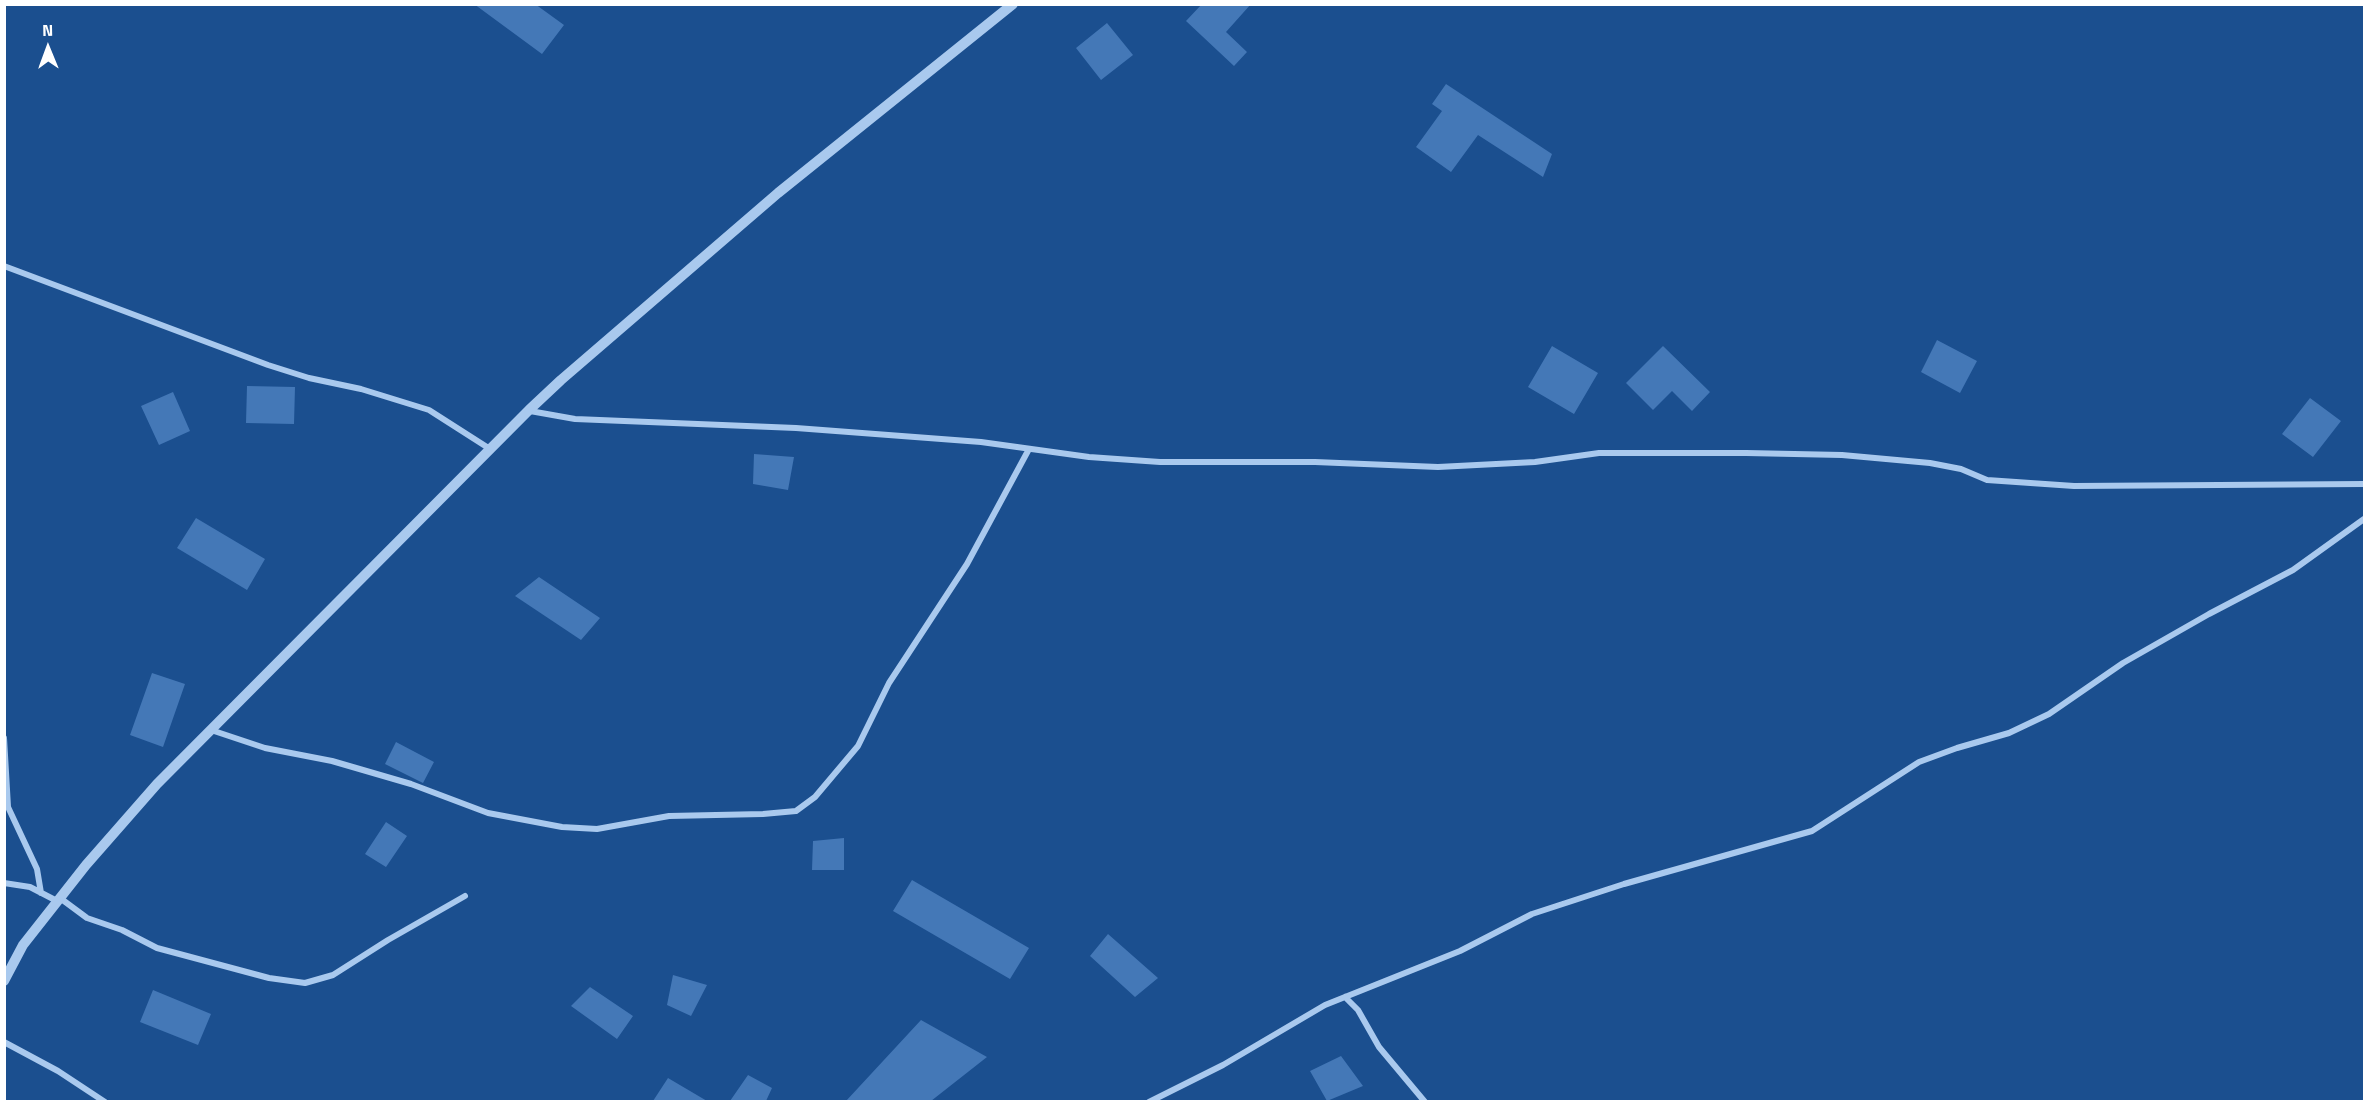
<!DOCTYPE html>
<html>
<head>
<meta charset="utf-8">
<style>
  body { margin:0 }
  #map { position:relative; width:2369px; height:1106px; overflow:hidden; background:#1b4f8f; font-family:"Titillium Web",sans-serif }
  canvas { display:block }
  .frame { position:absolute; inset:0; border:6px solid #fff; pointer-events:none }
  .north { position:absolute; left:18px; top:18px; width:60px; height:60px; -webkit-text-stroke:4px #1b4f8f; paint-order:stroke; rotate:359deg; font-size:16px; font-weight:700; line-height:24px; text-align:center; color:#fff }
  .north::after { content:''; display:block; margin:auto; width:21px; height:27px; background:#fff; clip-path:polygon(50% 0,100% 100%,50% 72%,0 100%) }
</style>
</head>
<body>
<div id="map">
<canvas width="2369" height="1106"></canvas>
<div class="frame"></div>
<div class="north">N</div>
</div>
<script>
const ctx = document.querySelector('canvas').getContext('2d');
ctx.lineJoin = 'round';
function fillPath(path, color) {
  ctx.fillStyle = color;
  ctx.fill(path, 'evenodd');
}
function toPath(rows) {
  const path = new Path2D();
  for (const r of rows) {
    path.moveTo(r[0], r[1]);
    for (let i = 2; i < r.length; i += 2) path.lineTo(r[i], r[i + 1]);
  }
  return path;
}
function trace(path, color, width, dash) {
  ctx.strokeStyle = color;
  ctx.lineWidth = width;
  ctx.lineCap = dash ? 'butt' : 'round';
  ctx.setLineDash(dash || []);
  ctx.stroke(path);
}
fillPath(toPath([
  [474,4,535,4,564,25,542,54],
  [1202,4,1251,4,1226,32,1247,52,1234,66,1186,21],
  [1107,23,1133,55,1101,80,1076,48],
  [1446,84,1552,154,1543,177,1478,135,1451,172,1416,147,1442,111,1432,104],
  [1937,340,1977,361,1960,393,1921,372],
  [1552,346,1598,373,1574,414,1528,387],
  [1663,346,1710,392,1692,411,1672,391,1653,410,1626,383],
  [247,386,295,387,294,424,246,423],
  [173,392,190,431,159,445,141,406],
  [2310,398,2341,421,2313,457,2282,434],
  [754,454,794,457,788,490,753,484],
  [196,518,265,559,247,590,177,548],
  [539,577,600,618,581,640,515,596],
  [152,673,185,684,163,747,130,735],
  [396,742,434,762,423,783,385,764],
  [386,822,407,836,386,867,365,854],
  [844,838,844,870,812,870,813,841],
  [912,880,1029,948,1010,979,893,911],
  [1108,934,1158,978,1135,997,1090,956],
  [673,975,707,985,691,1016,667,1005],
  [590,987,633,1016,617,1039,571,1006],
  [153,990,211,1014,198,1045,140,1022],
  [921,1020,987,1057,931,1101,846,1101],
  [1341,1056,1363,1086,1327,1101,1310,1071],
  [748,1075,772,1088,766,1101,730,1101],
  [668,1078,707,1101,653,1101]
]), '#4478b7');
trace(toPath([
  [4,266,268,365,309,378,361,389,429,410,490,449],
  [530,411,575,419,796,428,981,442,1089,457,1160,462,1315,462,1438,467,1535,462,1599,453,1746,453,1842,455,1930,463,1961,469,1987,480,2074,486,2364,484],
  [211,730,265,748,332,761,411,784,488,813,562,827,597,829,669,816,763,814,796,811,815,797,858,746,889,683,967,564,1029,449],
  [4,738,8,807,37,869,41,893],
  [4,883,30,887,57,901],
  [60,898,87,918,122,930,157,948,269,978,305,983,333,975,388,940,465,896],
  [1345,997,1358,1010,1379,1047,1425,1102],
  [4,1042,58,1071,105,1102],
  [1149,1102,1223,1065,1325,1005,1460,951,1532,914,1624,884,1812,831,1919,762,1957,748,2009,733,2049,714,2123,663,2209,614,2293,570,2364,519]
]), '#a9c9ee', 6);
trace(toPath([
  [4,981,23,945,86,865,157,784,529,410,561,380,778,193,1013,4]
]), '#a9c9ee', 10);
</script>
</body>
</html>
